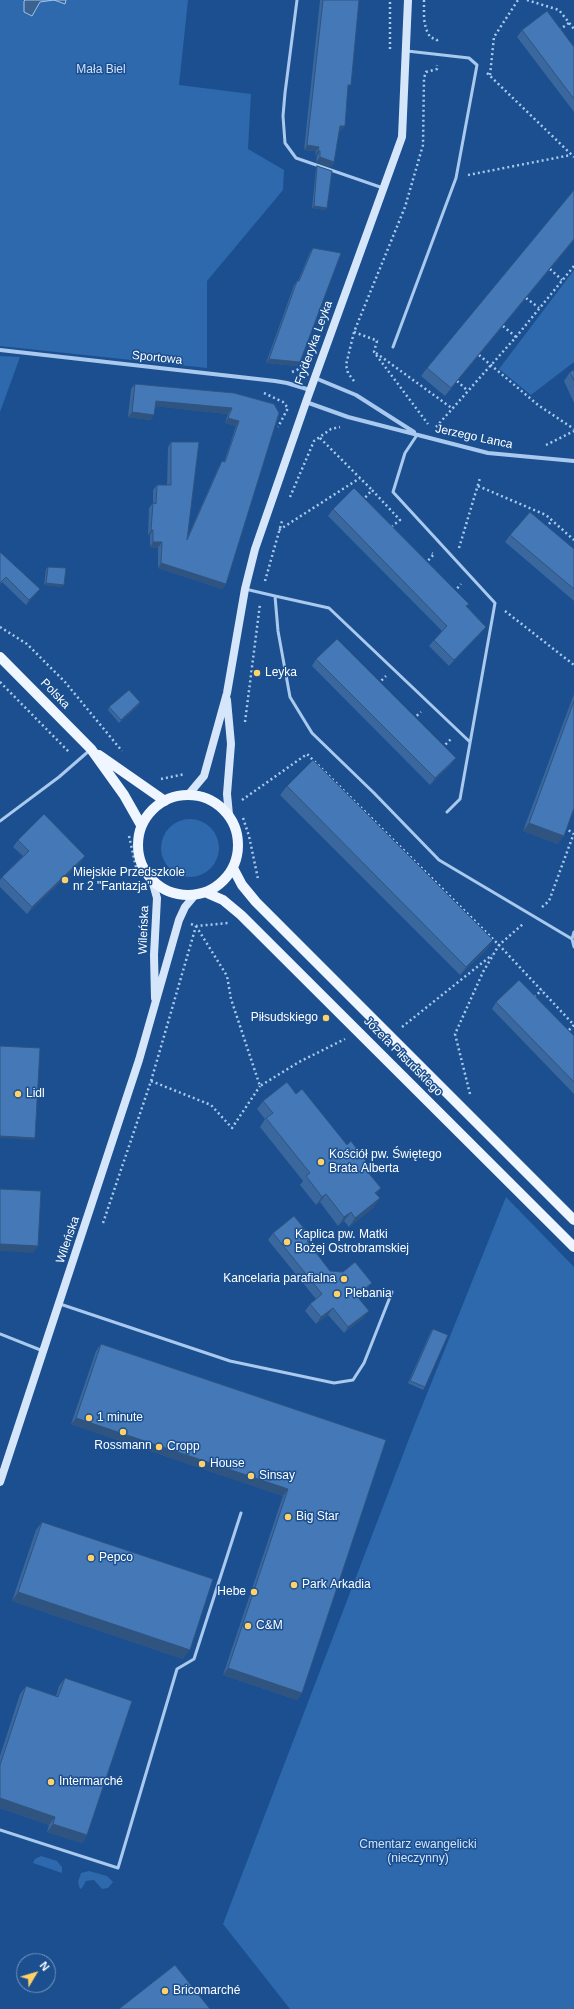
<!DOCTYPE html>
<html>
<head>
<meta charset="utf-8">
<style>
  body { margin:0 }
  #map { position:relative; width:574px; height:2009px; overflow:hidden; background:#1b4f8f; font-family:Helvetica,sans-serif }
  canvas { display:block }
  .north { position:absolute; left:16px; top:1953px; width:40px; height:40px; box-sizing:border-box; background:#1b4f8f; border:1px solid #7695bc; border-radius:50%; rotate:52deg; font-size:11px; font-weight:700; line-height:16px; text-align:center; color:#fff }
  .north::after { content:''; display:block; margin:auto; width:14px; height:18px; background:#ffd166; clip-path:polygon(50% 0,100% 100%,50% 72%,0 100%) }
</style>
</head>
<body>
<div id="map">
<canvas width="574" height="2009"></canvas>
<div class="north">N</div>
</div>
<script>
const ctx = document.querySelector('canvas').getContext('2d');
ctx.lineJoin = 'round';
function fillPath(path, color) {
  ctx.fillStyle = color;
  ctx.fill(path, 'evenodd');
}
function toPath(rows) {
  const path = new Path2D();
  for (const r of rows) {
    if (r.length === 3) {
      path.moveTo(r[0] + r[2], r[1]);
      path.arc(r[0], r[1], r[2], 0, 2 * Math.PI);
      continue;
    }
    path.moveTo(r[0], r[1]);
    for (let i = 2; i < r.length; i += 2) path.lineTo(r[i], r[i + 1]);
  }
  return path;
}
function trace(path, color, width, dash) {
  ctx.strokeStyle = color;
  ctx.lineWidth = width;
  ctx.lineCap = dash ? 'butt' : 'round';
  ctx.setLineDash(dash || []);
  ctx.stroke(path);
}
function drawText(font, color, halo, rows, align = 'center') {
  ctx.font = font + ' Helvetica,sans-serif';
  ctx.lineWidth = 3;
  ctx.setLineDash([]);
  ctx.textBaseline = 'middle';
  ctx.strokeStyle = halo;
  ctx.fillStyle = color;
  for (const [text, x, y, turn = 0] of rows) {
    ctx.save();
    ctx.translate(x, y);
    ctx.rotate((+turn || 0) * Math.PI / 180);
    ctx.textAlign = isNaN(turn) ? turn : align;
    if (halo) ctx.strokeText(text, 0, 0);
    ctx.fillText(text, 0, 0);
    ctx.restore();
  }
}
fillPath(toPath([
  [0,0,188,0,179,85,251,94,248,149,284,170,283,190,207,281,207,368,0,346],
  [574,270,574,362,531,395,499,369],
  [0,356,20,357,0,412],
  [190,848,29],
  [506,1197,574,1267,574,2009,290,2009,223,1924,412,1431],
  [41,1856,57,1861,62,1867,62,1873,33,1863,35,1859],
  [89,1871,107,1876,113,1882,108,1888,102,1889,94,1880,86,1881,82,1888,80,1889,78,1882,81,1873]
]), '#2e69ad');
const water = toPath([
  [25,0,66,0,65,4,54,0,40,2,32,16,24,12,24,1,25,0]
]);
fillPath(water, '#3c6290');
trace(water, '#9cc4f0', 1);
trace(toPath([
  [424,0,424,19,426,29,430,37,437,40,437,44],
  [527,0,559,10,574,29],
  [559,30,569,23],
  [390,49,390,0],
  [487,73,574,157],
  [490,75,494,37,518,0],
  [468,175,571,155],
  [550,269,562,280],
  [526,298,539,308],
  [503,326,516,337],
  [354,332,378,341],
  [377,341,374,352,428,424],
  [376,353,453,409],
  [479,355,538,405,574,429],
  [292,372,297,370,304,363],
  [354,381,348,373,346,365,354,332,405,207,423,145,424,78,426,72,437,69,437,65],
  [457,381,468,391],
  [264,393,283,402,288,408,278,427],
  [436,427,516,337,574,266],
  [320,438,372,490],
  [546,445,574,431],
  [478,486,546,515,574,540],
  [290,497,314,441,331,429,340,427],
  [362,501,372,490,400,520,390,528],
  [546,528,552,520],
  [279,530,360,478],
  [459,548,480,478],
  [425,564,434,554,432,553],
  [265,581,282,521],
  [454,592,461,584],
  [505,611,574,665],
  [0,627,27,644,65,682,122,751],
  [0,682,70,753],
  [378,684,386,676],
  [413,719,421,712],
  [245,722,260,604],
  [442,748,451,739],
  [161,779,185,774],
  [242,800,307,754,499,945,574,1025],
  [243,818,249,836,258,879],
  [565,827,573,834],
  [129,836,138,876],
  [542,907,549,901,574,833],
  [191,924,196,926,228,923],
  [196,926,227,976,231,999,260,1086,299,1062,345,1039],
  [534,997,542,990],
  [402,1027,492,955],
  [569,1030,574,1025],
  [151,1081,211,1105,232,1128,260,1086],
  [470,1094,455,1034,483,972,499,945,523,924],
  [103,1223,151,1081,196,926]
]), '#a9c9ee', 2.5, [2, 3]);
trace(toPath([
  [297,0,285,93,283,116,285,143,296,158,383,188],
  [393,347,456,178,477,65,469,58,407,51],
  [417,435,405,453,393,492,495,603,460,799,447,812],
  [245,589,275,596,278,631,290,697,312,733,374,793,439,860,572,939,574,947],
  [275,596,329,608,470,742],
  [0,821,59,777,90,750],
  [572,939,574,932],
  [60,1304,230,1361,334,1383,353,1380,364,1363,392,1292],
  [0,1334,43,1351],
  [0,1830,118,1868,177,1669,194,1659,241,1513]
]), '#a9c9ee', 3);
trace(toPath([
  [0,350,275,381,287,383,310,390],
  [315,378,356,395,414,432],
  [306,402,348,417,488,453,574,461]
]), '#a9c9ee', 4);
trace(toPath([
  [227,700,231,744,227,794,229,815],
  [188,795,204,776,227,693,245,589,255,549,306,402,402,137,408,0],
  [152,880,157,898,154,955,155,998],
  [0,1482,139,1060,179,920,185,907,195,895]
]), '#d6e6fa', 8);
trace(toPath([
  [0,657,91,749,124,795,141,825],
  [99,755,165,801],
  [188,845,50],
  [233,868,242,885,256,902,574,1220],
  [207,893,223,900,241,915,574,1247]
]), '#f0f6ff', 10);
fillPath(toPath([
  [320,0,359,0,348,90,341,131,339,130,334,162,331,167,316,162,317,156,315,155,316,151,304,150],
  [522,30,574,47,574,112,517,37],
  [317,166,325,210,312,208,316,168],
  [574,240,445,396,421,376,427,368],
  [313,248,300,362,296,366,266,363,294,285,297,281,298,281,310,252],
  [574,370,574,403,564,381,570,372],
  [135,384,274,404,226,584,222,589,158,568,158,548,150,547,150,535,148,535,149,508,153,503,153,490,157,485,167,485,168,447,171,442,188,536,219,466,222,461,224,462,236,426,225,423,228,414,155,406,151,420,128,417,131,389],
  [333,509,467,607,481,633,449,666,429,646,434,640,442,631,328,516],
  [510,535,574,549,574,601,505,542],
  [0,552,40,589,36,594,26,605,2,582,0,584],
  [48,567,62,587,44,585,46,569],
  [316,659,451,764,430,785,312,666],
  [574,694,574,808,558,844,523,831],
  [140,702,139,705,119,723,108,710,109,707],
  [287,786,493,940,487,949,460,975,280,795],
  [18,840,85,856,80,863,27,914,0,887,0,880,2,877,23,856,13,847],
  [496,1002,574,1036,574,1094,492,1009],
  [296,1094,363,1166,376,1194,374,1207,349,1227,344,1221,338,1226,320,1202,316,1205,300,1185,303,1181,260,1127,265,1119,257,1109,263,1101],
  [273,1233,311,1237,308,1242,330,1271,367,1289,358,1297,364,1317,344,1333,328,1315,316,1324,305,1311,310,1304,316,1299,268,1240],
  [433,1329,425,1387,423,1390,408,1383,431,1331],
  [101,1344,386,1440,302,1693,297,1700,223,1675,283,1496,71,1424,96,1351],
  [42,1522,183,1659,12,1601,36,1530],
  [65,1678,87,1835,82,1843,47,1832,49,1825,0,1808,0,1756,20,1694,26,1686,56,1696,59,1686]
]), '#3a679d');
fillPath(toPath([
  [340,126,345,126,341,131,337,130],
  [307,145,319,147,316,151,304,150],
  [318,151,320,151,317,156,315,155],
  [320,157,334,162,331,167,316,162],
  [314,206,327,208,325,210,312,208],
  [574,239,574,240,445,396,451,388],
  [269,359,300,362,296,366,266,363],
  [156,401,232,408,228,414,152,406],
  [132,412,154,415,151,420,128,417],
  [228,418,239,421,236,426,225,423],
  [151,530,153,530,150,535,148,535],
  [153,542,162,542,158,548,150,547],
  [161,563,226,584,222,589,158,568],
  [46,583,64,585,62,587,44,585],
  [40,589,36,594,26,605,29,600],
  [486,627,481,633,449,666,454,660],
  [140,702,139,705,119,723,121,720],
  [456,758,451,764,430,785,435,778],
  [529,823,564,836,558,844,523,831],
  [85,856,80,863,27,914,32,907],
  [493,940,487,949,460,975,466,967],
  [0,1136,35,1138,34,1140,0,1138],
  [381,1188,375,1197,375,1193],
  [326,1194,320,1202,316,1205,322,1197],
  [380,1198,374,1207,349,1227,355,1218],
  [351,1212,344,1221,338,1226,344,1217],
  [0,1244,38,1246,33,1253,0,1251],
  [372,1283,367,1289,352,1301,356,1295],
  [333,1308,328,1315,316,1324,321,1317],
  [369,1311,364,1317,344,1333,348,1327],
  [76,1418,288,1489,283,1496,71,1424],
  [18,1592,190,1650,183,1659,12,1601],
  [228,1668,302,1693,297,1700,223,1675],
  [0,1798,55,1817,49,1825,0,1808],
  [53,1824,87,1835,82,1843,47,1832]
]), '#305480');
const building = toPath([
  [323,0,359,0,351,85,348,85,345,126,340,126,334,162,320,157,320,151,318,151,319,147,307,145,323,0],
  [547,11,574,47,574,99,522,30,547,11],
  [317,166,332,171,327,208,314,206,317,166],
  [574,190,574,239,451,388,427,368,574,190],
  [313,248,341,253,300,362,269,359,297,281,299,281,313,248],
  [574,370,574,381,570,372,574,370],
  [135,384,234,393,274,404,279,413,226,584,161,563,162,542,153,542,153,530,151,530,153,503,156,504,157,485,171,485,171,442,199,442,187,540,222,461,225,462,239,421,228,418,232,408,156,401,154,415,132,412,135,384],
  [354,488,469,604,466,606,486,627,454,660,434,640,447,626,333,509,354,488],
  [530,512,574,549,574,589,510,535,530,512],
  [0,552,40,589,29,600,6,577,0,583,0,552],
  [48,567,66,568,64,585,46,583,48,567],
  [337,639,456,758,435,778,316,659,337,639],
  [129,690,140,702,121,720,109,707,129,690],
  [574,701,574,808,564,836,529,823,574,701],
  [313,760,493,940,466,967,287,786,313,760],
  [44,814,85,856,32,907,2,877,29,851,18,840,44,814],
  [519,980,574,1036,574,1082,496,1002,519,980],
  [0,1046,40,1048,35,1138,0,1136,0,1046],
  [287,1082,296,1094,302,1089,347,1145,351,1141,366,1161,362,1165,381,1188,375,1193,380,1198,355,1218,351,1212,344,1217,326,1194,322,1197,306,1176,310,1173,266,1118,273,1113,263,1101,287,1082],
  [0,1189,41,1191,38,1246,0,1244,0,1189],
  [294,1216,311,1237,307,1241,330,1271,343,1272,355,1262,372,1283,356,1295,369,1311,348,1327,333,1308,321,1317,310,1304,322,1294,273,1233,294,1216],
  [433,1329,448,1335,425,1387,410,1381,433,1329],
  [101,1344,386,1440,302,1693,228,1668,288,1489,76,1418,101,1344],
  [42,1522,213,1579,190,1650,18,1592,42,1522],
  [65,1678,132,1701,87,1835,53,1824,55,1817,0,1798,0,1765,26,1686,58,1697,65,1678],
  [175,1965,210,2009,119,2009,175,1965]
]);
fillPath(building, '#4478b7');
trace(building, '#305480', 1);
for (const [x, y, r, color] of [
  [257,673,4,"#ffd166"],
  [65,880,4,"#ffd166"],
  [326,1018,4,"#ffd166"],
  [18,1094,4,"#ffd166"],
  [321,1162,4,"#ffd166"],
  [287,1242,4,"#ffd166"],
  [344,1279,4,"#ffd166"],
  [337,1294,4,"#ffd166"],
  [89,1418,4,"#ffd166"],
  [123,1432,4,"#ffd166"],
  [159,1447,4,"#ffd166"],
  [202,1464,4,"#ffd166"],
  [251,1476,4,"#ffd166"],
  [288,1517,4,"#ffd166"],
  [91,1558,4,"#ffd166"],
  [294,1585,4,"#ffd166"],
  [254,1592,4,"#ffd166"],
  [248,1626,4,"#ffd166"],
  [51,1782,4,"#ffd166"],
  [165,1991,4,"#ffd166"]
]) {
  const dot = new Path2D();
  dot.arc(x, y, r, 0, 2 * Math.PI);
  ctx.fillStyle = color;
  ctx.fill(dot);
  trace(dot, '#1b4f8f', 1.5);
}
drawText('12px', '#cfe3fa', '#1b4f8f', [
  ["Mała Biel",101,70],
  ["Cmentarz ewangelicki",418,1845],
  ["(nieczynny)",418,1859]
]);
drawText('12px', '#fff', '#1b4f8f', [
  ["Fryderyka Leyka",314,343,-70],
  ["Sportowa",157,358,6],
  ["Jerzego Lanca",474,437,12],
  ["Polska",55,694,46],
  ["Wileńska",144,930,-88],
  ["Józefa Piłsudskiego",403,1057,45],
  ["Wileńska",68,1240,-71]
]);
drawText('12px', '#fff', '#1b4f8f', [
  ["Leyka",265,673],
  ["Miejskie Przedszkole",73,873],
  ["nr 2 \"Fantazja\"",73,887],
  ["Piłsudskiego",318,1018,"right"],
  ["Lidl",26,1094],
  ["Kościół pw. Świętego",329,1155],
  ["Brata Alberta",329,1169],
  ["Kaplica pw. Matki",295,1235],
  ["Bożej Ostrobramskiej",295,1249],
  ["Kancelaria parafialna",336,1279,"right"],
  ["Plebania",345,1294],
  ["1 minute",97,1418],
  ["Rossmann",123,1446,"center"],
  ["Cropp",167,1447],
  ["House",210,1464],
  ["Sinsay",259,1476],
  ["Big Star",296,1517],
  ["Pepco",99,1558],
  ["Park Arkadia",302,1585],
  ["Hebe",246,1592,"right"],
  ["C&M",256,1626],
  ["Intermarché",59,1782],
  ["Bricomarché",173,1991]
], 'left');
</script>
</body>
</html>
